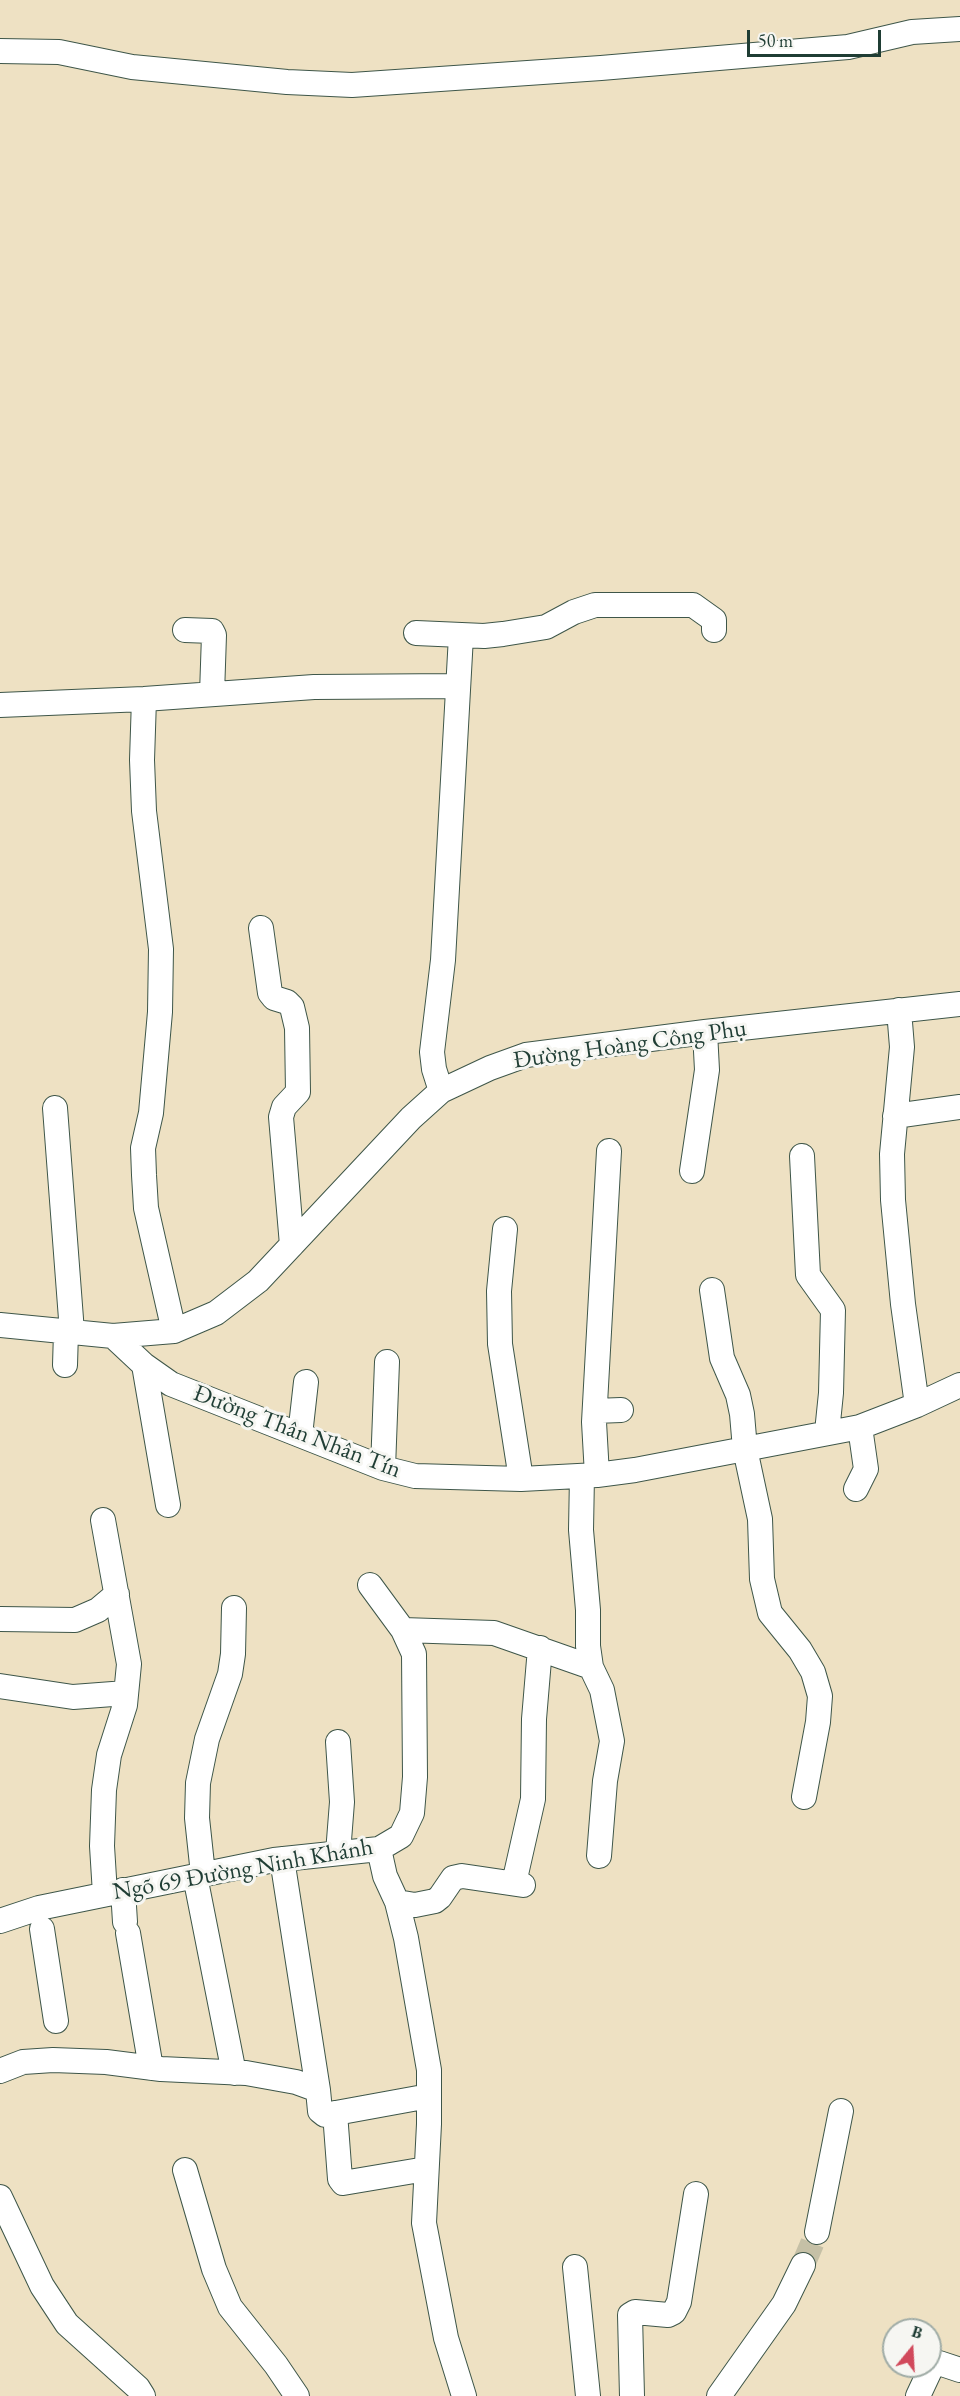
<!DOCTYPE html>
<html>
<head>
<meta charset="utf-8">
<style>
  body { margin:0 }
  #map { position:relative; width:960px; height:2396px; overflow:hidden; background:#eee1c3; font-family:"EB Garamond",serif }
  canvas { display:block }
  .north { position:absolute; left:882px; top:2318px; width:60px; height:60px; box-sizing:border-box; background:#f6f6f2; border:2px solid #a0aca6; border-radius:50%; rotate:18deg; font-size:16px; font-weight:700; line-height:24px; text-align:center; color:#1f3d34 }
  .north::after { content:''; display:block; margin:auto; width:21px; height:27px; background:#d1495b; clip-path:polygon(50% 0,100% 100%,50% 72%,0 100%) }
  .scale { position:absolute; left:747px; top:30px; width:134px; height:27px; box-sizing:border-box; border:3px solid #1f3d34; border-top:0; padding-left:8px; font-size:18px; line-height:21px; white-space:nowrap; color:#1f3d34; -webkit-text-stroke:4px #f6f6f2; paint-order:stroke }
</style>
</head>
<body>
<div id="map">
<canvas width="960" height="2396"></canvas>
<div class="north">B</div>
<div class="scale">50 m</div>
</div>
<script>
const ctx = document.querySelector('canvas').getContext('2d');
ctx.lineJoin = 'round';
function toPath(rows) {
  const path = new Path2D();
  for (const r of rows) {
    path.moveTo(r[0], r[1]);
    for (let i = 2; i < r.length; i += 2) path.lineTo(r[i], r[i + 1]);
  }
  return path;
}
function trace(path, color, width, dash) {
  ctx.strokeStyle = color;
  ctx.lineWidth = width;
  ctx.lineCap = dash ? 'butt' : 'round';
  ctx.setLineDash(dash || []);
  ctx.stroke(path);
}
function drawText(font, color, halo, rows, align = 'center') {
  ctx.font = font + ' "EB Garamond",serif';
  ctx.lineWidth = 6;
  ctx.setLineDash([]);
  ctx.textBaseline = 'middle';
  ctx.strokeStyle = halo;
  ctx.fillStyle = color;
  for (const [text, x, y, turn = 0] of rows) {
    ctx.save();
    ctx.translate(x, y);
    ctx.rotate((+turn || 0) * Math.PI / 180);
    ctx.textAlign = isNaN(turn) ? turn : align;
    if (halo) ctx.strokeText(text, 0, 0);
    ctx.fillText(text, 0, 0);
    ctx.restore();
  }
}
trace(toPath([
  [803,2265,817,2232]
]), '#c5c0a6', 24, [24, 12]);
const minor = toPath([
  [0,51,59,52,132,67,287,82,352,85,601,68,848,47,912,32,960,29],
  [185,630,212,631,214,635,212,694],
  [416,633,484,636,503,634,546,627,574,612,595,605,693,605,714,620,714,630],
  [144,699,142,760,144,811,161,949,160,1012,151,1113,143,1148,144,1175,146,1208,174,1331],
  [0,705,144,699,314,687,457,686],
  [261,928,270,993,274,998,287,1002,292,1007,297,1028,298,1092,284,1107,281,1117,292,1245],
  [899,1010,902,1047,892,1154,893,1200,903,1304,917,1405],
  [441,1091,434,1069,432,1052,443,960,461,636],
  [55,1108,72,1332],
  [895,1116,960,1107],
  [802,1156,808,1275,833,1310,831,1393,827,1432],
  [692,1171,707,1070,705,1032],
  [505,1229,499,1291,500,1344,521,1479],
  [712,1290,722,1358,738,1395,742,1414,745,1449,760,1519,762,1579,770,1613,800,1650,813,1672,820,1696,818,1722,804,1797],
  [0,1325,113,1336,144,1365,171,1384,383,1468,415,1476,521,1479,597,1475,635,1470,860,1427,917,1405,960,1385],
  [113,1336,174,1331,216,1313,258,1281,411,1118,441,1091,490,1068,526,1055,705,1032,960,1004],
  [65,1365,66,1332],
  [144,1365,168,1505],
  [595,1411,621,1410],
  [300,1435,306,1382],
  [383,1468,387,1362],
  [597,1475,594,1422,609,1151],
  [582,1476,581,1530,588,1610,588,1646,591,1667,602,1690,612,1741,605,1781,599,1856],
  [856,1489,866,1469,860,1427],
  [103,1520,129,1664,125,1705,109,1755,104,1790,102,1846,105,1894],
  [0,1619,75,1620,98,1610,117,1594],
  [403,1630,494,1633,591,1667],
  [0,1686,73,1697,126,1693],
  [338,1742,342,1802,338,1853],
  [379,1849,385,1876,397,1902,406,1938,429,2070,429,2124,424,2223,446,2338,464,2396],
  [282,1859,318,2090],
  [203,1874,197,1818,198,1783,207,1739,230,1674,233,1654,234,1608],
  [195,1876,234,2073],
  [514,1883,533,1799,534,1719,540,1648],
  [123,1890,125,1922],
  [397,1902,415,1905,435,1901,440,1897,453,1878,462,1876,523,1885],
  [0,1921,39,1908,274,1860,379,1849,401,1836,412,1813,415,1777,414,1654,403,1630,370,1585],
  [42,1929,56,2021],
  [128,1933,151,2068],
  [0,2071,23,2062,53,2060,106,2062,161,2069,246,2073,296,2082,318,2090,320,2111,325,2115,429,2096],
  [335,2113,340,2179,343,2183,426,2169],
  [185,2170,214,2269,230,2307,276,2365,297,2396],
  [0,2197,42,2286,67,2324,138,2388,143,2396],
  [817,2232,841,2111],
  [575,2267,588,2396],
  [632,2396,630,2315,635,2312,668,2315,674,2312,679,2302,696,2194],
  [719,2396,784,2304,803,2265],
  [918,2396,933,2364,939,2363,960,2370]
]);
trace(minor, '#3e5649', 26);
trace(minor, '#fff', 24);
drawText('24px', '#1f3d34', '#f6f6f2', [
  ["Đường Hoàng Công Phụ",630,1045,-8],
  ["Đường Thân Nhân Tín",297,1432,21],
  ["Ngõ 69 Đường Ninh Khánh",243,1870,-10]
]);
</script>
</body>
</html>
